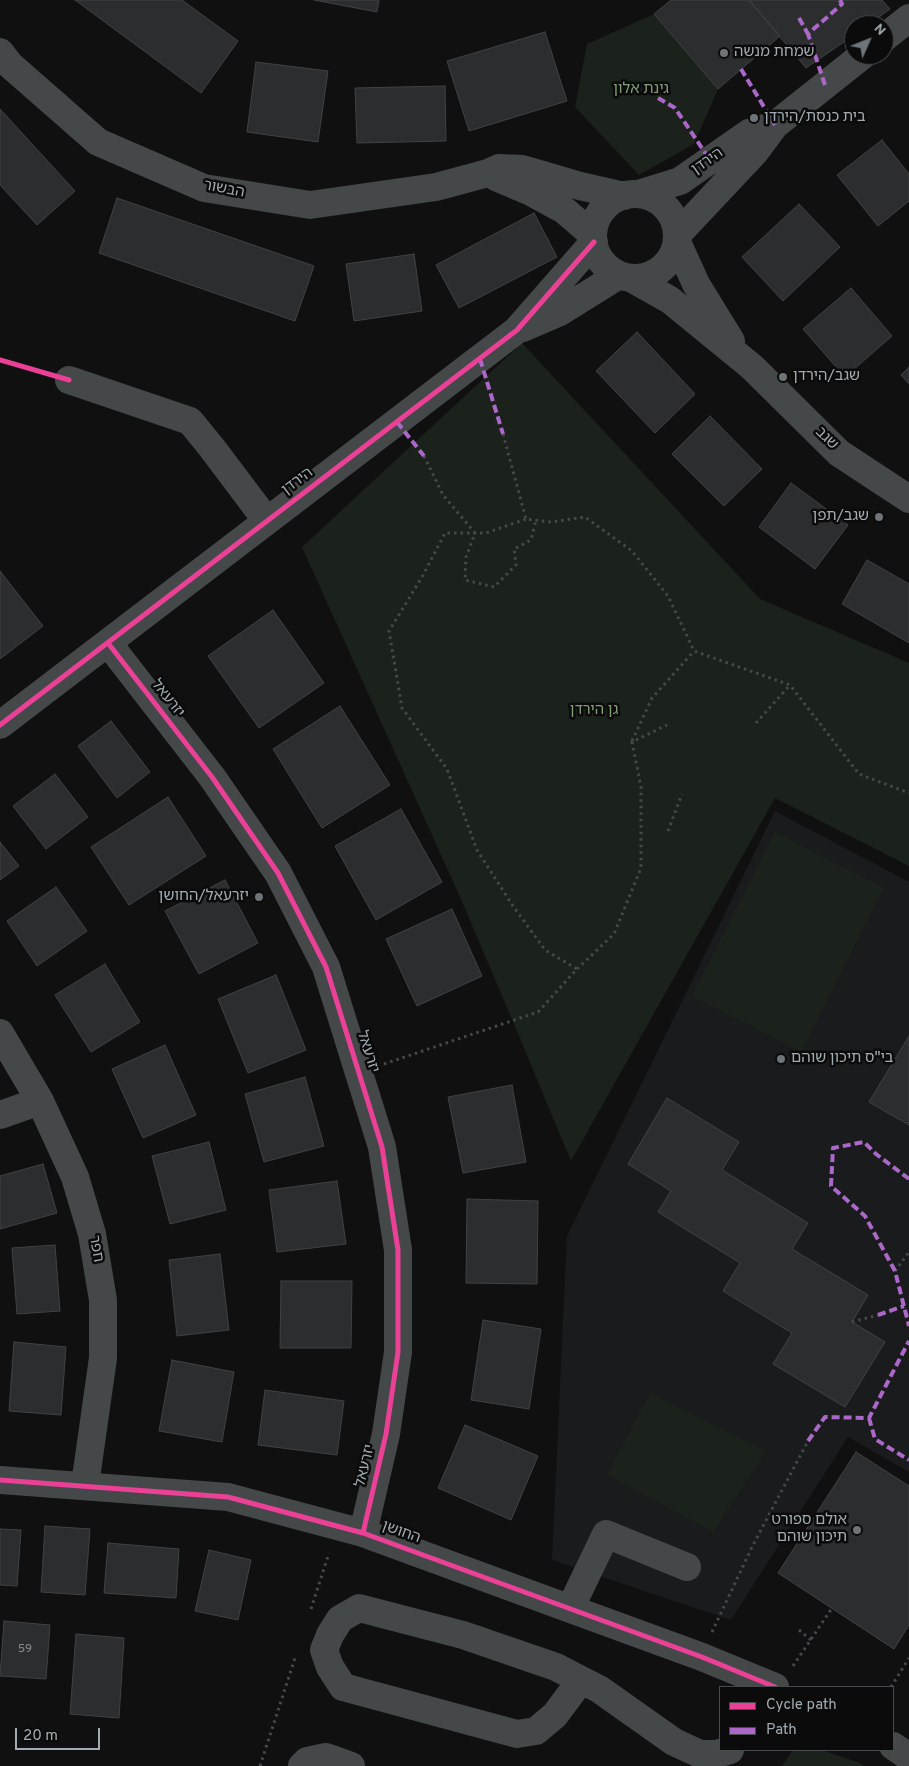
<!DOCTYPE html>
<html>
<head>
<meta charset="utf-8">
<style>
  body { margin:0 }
  #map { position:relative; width:909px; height:1766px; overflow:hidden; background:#101011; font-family:Overpass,sans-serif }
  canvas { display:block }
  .legend { position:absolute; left:719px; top:1686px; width:175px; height:65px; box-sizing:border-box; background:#0b0b0c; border:1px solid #474b4e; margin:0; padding:6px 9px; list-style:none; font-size:15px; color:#a1acb2 }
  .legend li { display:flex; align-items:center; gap:10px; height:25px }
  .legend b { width:25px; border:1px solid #474b4e }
  .north { position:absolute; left:844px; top:15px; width:50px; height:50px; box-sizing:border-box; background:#0b0b0c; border:1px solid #474b4e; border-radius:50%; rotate:46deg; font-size:14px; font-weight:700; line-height:20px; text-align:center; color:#a1acb2 }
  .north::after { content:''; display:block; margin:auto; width:18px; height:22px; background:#6e757a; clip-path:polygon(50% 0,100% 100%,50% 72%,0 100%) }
  .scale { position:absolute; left:15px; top:1728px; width:85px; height:22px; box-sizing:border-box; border:2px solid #a1acb2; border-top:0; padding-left:6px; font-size:15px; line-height:18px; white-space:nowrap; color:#a1acb2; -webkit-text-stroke:4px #0b0b0c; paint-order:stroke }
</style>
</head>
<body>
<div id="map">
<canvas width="909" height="1766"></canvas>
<ul class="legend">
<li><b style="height:6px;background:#ea4096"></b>Cycle path</li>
<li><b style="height:6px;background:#ac68c9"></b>Path</li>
</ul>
<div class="north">N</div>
<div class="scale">20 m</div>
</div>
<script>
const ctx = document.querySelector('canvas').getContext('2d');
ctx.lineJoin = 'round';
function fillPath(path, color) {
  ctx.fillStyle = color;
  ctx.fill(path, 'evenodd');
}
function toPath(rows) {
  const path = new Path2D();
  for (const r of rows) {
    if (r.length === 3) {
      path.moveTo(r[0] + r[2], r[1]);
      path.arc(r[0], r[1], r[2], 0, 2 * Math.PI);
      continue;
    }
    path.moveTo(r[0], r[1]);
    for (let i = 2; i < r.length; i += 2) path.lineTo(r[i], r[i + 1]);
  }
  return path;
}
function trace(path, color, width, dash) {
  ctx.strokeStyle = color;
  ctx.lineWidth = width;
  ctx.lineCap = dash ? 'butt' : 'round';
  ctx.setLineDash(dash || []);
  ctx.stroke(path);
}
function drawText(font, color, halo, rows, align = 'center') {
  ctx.font = font + ' Overpass,"Noto Sans Hebrew",sans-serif';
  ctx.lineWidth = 5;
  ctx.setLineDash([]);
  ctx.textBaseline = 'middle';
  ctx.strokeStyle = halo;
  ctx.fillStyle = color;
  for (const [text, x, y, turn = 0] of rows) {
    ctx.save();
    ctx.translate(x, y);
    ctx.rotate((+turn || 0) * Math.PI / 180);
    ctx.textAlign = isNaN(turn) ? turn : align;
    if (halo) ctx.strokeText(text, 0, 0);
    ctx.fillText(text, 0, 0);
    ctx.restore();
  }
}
fillPath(toPath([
  [775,811,909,882,909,1472,848,1437,731,1620,552,1560,567,1236]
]), '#1a1b1c');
fillPath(toPath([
  [654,14,718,89,694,144,639,175,575,107,587,44],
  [522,343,760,599,909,663,909,866,775,798,571,1161,514,1024,460,897,302,547],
  [775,832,884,888,801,1052,692,996],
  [650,1393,766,1451,713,1532,607,1475],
  [793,1750,822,1750,860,1763,864,1766,782,1766]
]), '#1b211b');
const building = toPath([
  [75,0,182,0,238,41,201,93,75,0],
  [314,0,379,0,377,12,314,0],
  [671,0,749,0,780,36,718,89,654,14,671,0],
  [749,0,882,0,890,9,868,25,854,25,854,35,806,68,749,0],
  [545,32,567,101,469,131,447,61,545,32],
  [256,62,328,71,318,142,247,132,256,62],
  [445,86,446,141,357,143,355,88,445,86],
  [0,109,75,191,37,225,0,185,0,109],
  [882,140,909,174,909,201,878,226,837,175,882,140],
  [117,198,314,266,295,321,99,253,117,198],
  [799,204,840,247,783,301,742,257,799,204],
  [534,213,557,257,459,308,436,265,534,213],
  [414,254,422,311,354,321,346,264,414,254],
  [851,288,892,336,845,377,803,329,851,288],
  [637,332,695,394,655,433,596,371,637,332],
  [909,367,909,384,901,375,909,367],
  [710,416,762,469,724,506,672,454,710,416],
  [791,483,848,525,815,569,759,527,791,483],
  [867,560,909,584,909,643,842,604,867,560],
  [0,571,43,626,0,659,0,571],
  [273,610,324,683,259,728,208,656,273,610],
  [340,706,390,785,322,828,273,749,340,706],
  [111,721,150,772,117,798,78,746,111,721],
  [55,774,88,817,46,849,13,806,55,774],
  [168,797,206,856,129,905,91,847,168,797],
  [401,809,442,882,376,920,335,846,401,809],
  [0,842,19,866,0,880,0,842],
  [225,880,258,943,199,974,165,911,225,880],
  [56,887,87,931,37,966,7,921,56,887],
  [452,909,482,976,417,1006,386,939,452,909],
  [105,964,140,1022,91,1052,55,995,105,964],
  [276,975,306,1050,248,1073,218,999,276,975],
  [909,1036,909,1125,869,1102,909,1036],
  [165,1045,196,1115,143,1138,112,1069,165,1045],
  [305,1077,324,1146,264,1162,245,1094,305,1077],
  [512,1085,526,1162,463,1173,448,1097,512,1085],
  [667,1098,739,1142,722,1170,808,1223,792,1249,868,1295,852,1322,885,1342,845,1407,773,1364,792,1333,723,1291,740,1263,658,1212,671,1191,628,1164,667,1098],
  [209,1142,226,1210,170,1224,152,1156,209,1142],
  [43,1164,57,1213,0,1229,0,1176,43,1164],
  [337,1181,346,1244,277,1252,269,1190,337,1181],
  [467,1199,538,1201,537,1284,466,1283,467,1199],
  [55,1245,60,1311,17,1314,12,1248,55,1245],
  [220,1254,229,1330,177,1336,169,1260,220,1254],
  [281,1281,352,1281,351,1348,280,1348,281,1281],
  [483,1320,541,1329,529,1409,471,1400,483,1320],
  [14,1342,66,1347,61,1415,9,1411,14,1342],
  [172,1360,234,1372,222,1442,159,1431,172,1360],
  [265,1390,344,1401,337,1455,258,1445,265,1390],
  [465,1425,538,1456,511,1520,438,1488,465,1425],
  [856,1452,909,1486,909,1625,894,1649,778,1573,856,1452],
  [45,1526,90,1529,85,1595,41,1592,45,1526],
  [0,1529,21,1530,17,1586,0,1585,0,1529],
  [108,1543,179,1549,176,1598,104,1593,108,1543],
  [209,1550,251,1560,238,1620,195,1611,209,1550],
  [4,1621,50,1625,46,1679,0,1676,4,1621],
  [76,1634,124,1638,119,1718,70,1714,76,1634]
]);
fillPath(building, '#2c2d2f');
trace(building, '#404244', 1);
trace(toPath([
  [503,434,526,519,551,522,585,517,632,551,668,596,694,651,790,685,859,774,909,793],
  [424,456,443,495,475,533,466,557,465,580,494,587,516,565,514,549,531,540,536,520],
  [756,723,790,685],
  [632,741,652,698,694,651],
  [668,831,682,794],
  [577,969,614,934,641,868,641,787,632,742,667,725],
  [384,1064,538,1012,577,969,545,950,513,906,477,850,447,769,402,708,389,631,422,577,445,533,486,533,526,519],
  [895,1271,909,1252],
  [852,1322,878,1315],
  [311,1609,329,1553],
  [799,1630,811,1640],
  [712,1632,752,1547,808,1441],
  [793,1666,832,1608],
  [891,1687,909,1658],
  [260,1766,296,1655]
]), '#46494b', 3, [2.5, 4]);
trace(toPath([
  [884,38,909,18],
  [0,52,9,64,98,142,204,188,310,205,436,187,488,173,499,168,522,169,580,186,624,196],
  [496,177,529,191,564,210,593,235],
  [638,194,680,181,749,133,775,125],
  [635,236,42],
  [677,235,755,152,775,125,863,55],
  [677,242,696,284,731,341],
  [631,278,670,300,752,367,839,453,909,499],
  [523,328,558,313,619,275],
  [69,380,190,421,212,448,267,521],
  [108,643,212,777,278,873,326,967,382,1147,398,1250,398,1352,386,1434,363,1533],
  [0,725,517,330,594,242],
  [0,1033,40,1101,75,1177,92,1234,103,1300,103,1358,85,1485],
  [0,1115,40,1101],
  [0,1480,228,1497,363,1533,702,1657,775,1687],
  [570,1609,606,1534,687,1567],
  [581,1680,555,1715,536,1731,517,1734,343,1687,330,1667,324,1650,330,1635,340,1619,359,1608,463,1635,556,1667,581,1680,599,1689,674,1742,700,1754,717,1754,730,1750],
  [893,1746,909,1757],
  [302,1766,307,1761,326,1757,351,1766]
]), '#454849', 28);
trace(toPath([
  [799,18,808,34],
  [741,69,775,125],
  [825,85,808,34,842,4,840,0],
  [658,98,675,108,710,160],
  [480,359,503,434],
  [397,422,424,456],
  [909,1179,876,1154,864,1142,833,1148,831,1186,865,1216,895,1271,909,1326],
  [878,1315,904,1306],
  [869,1418,875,1439,909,1460],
  [808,1441,825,1417,869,1418,909,1341]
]), '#ac68c9', 4, [8, 4]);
trace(toPath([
  [0,360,69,380],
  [108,643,212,777,278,873,326,967,382,1147,398,1250,398,1352,386,1434,363,1533],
  [0,725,517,330,594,242],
  [0,1480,228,1497,363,1533,702,1657,775,1687]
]), '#ea4096', 5);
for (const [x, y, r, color] of [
  [724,53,5,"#6e757a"],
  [754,118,5,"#6e757a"],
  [783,377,5,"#6e757a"],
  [879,517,5,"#6e757a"],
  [259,897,5,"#6e757a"],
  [781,1059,5,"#6e757a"],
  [857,1530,5,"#6e757a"]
]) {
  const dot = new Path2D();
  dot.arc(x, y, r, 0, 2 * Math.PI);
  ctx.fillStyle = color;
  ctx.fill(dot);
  trace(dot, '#0b0b0c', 2);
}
drawText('12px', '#848c91', null, [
  ["59",25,1650]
]);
drawText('15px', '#a1acb2', '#0b0b0c', [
  ["שמחת מנשה",734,53],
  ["בית כנסת/הירדן",764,118],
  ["שגב/הירדן",793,377],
  ["שגב/תפן",869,517,"right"],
  ["יזרעאל/החושן",249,897,"right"],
  ["בי\"ס תיכון שוהם",791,1059],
  ["אולם ספורט",847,1521,"right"],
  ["תיכון שוהם",847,1538,"right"]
], 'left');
drawText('15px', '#829d78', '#0b0b0c', [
  ["גינת אלון",641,90],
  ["גן הירדן",594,711]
]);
drawText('15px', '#a1acb2', '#0b0b0c', [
  ["הירדן",708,162,-35],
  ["הבשור",224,190,11],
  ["שגב",826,439,44],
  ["הירדן",298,482,-37],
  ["יזרעאל",167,699,52],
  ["יזרעאל",367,1052,73],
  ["חפר",95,1249,80],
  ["יזרעאל",366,1466,-76],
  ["החושן",401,1533,20]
]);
</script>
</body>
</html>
